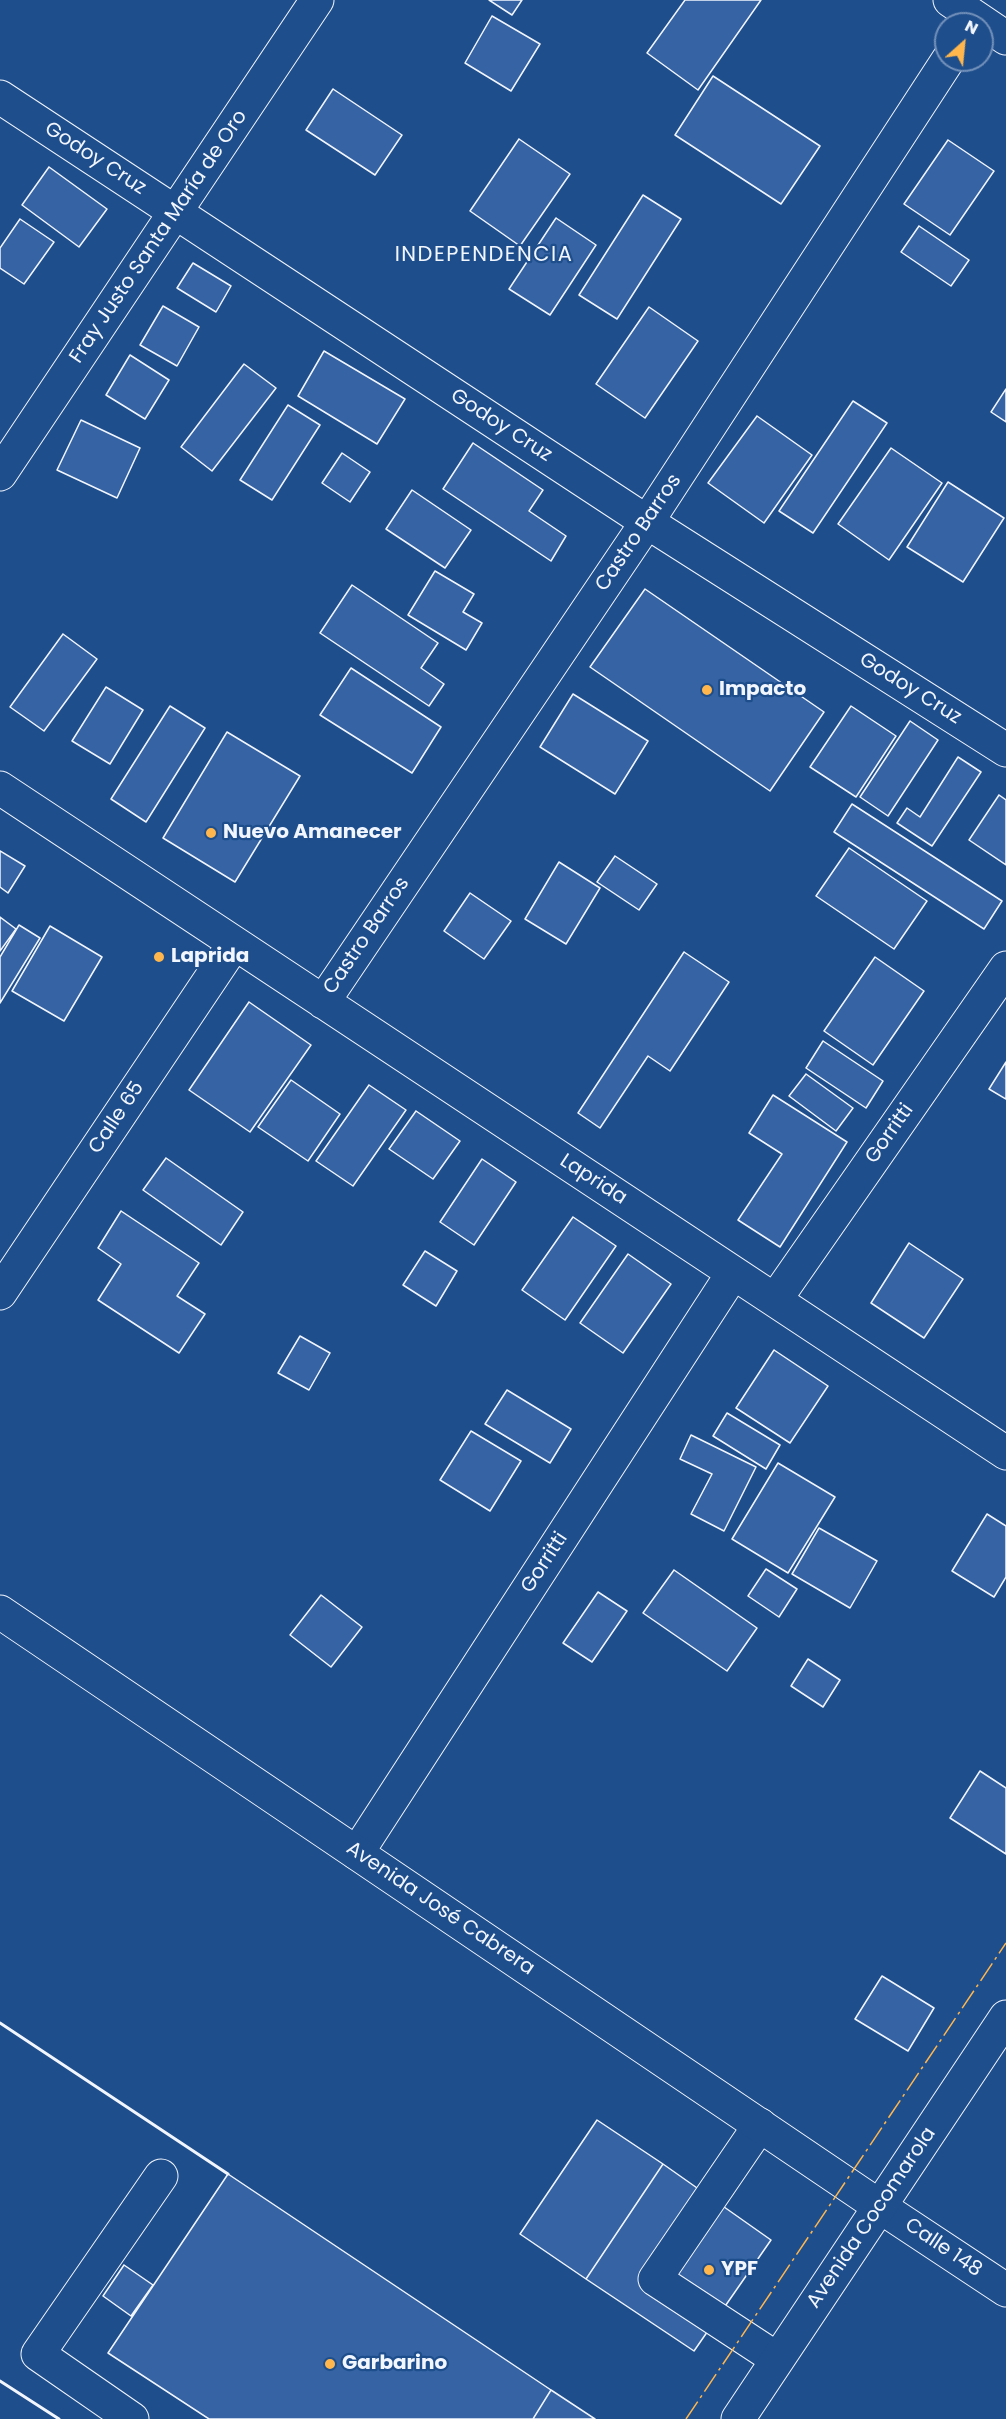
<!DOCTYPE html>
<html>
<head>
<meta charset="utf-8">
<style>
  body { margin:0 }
  #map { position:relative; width:1006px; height:2419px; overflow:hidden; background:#1f4e8c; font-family:Poppins,sans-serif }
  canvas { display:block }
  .north { position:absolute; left:934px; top:12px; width:60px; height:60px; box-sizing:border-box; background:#1f4e8c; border:2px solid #7391ba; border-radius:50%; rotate:27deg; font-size:16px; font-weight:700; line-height:24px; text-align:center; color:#f2f6ff }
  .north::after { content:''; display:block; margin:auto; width:21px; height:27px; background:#ffb74d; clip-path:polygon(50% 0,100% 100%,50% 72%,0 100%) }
</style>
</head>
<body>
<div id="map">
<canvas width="1006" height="2419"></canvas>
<div class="north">N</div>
</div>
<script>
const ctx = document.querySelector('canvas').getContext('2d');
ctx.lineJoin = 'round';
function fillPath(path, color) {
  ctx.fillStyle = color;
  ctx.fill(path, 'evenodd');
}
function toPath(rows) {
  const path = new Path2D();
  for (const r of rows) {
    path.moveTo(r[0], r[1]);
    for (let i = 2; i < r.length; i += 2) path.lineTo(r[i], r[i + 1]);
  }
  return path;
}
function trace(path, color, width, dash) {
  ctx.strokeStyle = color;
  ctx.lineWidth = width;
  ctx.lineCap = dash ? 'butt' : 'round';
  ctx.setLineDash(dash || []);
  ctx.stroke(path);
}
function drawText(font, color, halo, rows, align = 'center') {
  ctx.font = font + ' Poppins,sans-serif';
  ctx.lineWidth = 4.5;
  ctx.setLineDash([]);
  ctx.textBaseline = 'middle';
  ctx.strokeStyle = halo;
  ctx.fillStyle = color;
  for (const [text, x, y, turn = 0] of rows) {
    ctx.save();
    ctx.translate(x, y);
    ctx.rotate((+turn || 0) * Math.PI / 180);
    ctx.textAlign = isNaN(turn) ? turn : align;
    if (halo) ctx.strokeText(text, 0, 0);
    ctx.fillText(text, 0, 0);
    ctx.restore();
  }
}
const building = toPath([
  [489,0,522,0,512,15,489,0],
  [685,0,761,0,698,90,647,53,685,0],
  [492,16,540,44,511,91,465,63,492,16],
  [713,76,820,146,781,204,675,135,713,76],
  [333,89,402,135,375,175,306,130,333,89],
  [519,139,570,174,520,246,470,211,519,139],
  [948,140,994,171,950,235,904,204,948,140],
  [49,167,107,209,79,247,22,205,49,167],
  [643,195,681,219,617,319,579,295,643,195],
  [556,218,596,245,550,315,509,289,556,218],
  [20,219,54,242,24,284,0,268,0,248,20,219],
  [919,226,969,260,951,286,901,252,919,226],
  [193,263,231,286,216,312,177,288,193,263],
  [163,306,199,327,177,366,140,345,163,306],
  [649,307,698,341,645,418,596,384,649,307],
  [324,351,405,399,377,444,298,396,324,351],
  [130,355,169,380,145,419,106,395,130,355],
  [244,364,276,388,212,471,181,447,244,364],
  [1006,389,1006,422,991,412,1006,389],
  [853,401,887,423,813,533,779,511,853,401],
  [288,405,320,425,272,500,240,480,288,405],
  [757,416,812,455,764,523,708,483,757,416],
  [81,420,140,448,117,498,57,470,81,420],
  [473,443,543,490,529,511,566,536,551,561,443,489,473,443],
  [891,448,942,483,889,560,838,524,891,448],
  [342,453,370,472,350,502,322,483,342,453],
  [948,482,1004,518,963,582,907,547,948,482],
  [412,490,471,530,445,568,386,529,412,490],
  [435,571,474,594,463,612,482,623,466,650,408,615,435,571],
  [352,585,438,643,421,668,444,684,429,706,320,633,352,585],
  [645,589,824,712,770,791,590,667,645,589],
  [63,634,97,659,44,731,10,707,63,634],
  [351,668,441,727,412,773,320,715,351,668],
  [106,687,143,710,110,764,72,741,106,687],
  [573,694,648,741,615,794,540,747,573,694],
  [170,706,205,728,146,822,111,799,170,706],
  [851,706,896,736,856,797,810,767,851,706],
  [910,721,938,740,888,816,860,797,910,721],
  [227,732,300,776,235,882,163,838,227,732],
  [958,757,981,772,932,846,897,823,907,808,920,817,958,757],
  [999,795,1006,800,1006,865,969,840,999,795],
  [852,804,1002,901,984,929,834,832,852,804],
  [849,848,927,901,894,949,816,896,849,848],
  [0,851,25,866,8,893,0,887,0,851],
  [615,856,657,884,639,910,597,882,615,856],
  [559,862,600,888,566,944,525,919,559,862],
  [470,893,511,921,484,959,444,931,470,893],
  [0,917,16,929,0,951,0,917],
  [19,925,40,938,0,1003,0,957,19,925],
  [50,926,102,957,64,1021,12,991,50,926],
  [684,952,729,982,670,1071,648,1056,600,1128,578,1113,684,952],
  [875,957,924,991,873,1065,824,1031,875,957],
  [249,1002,311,1045,250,1132,189,1090,249,1002],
  [823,1041,883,1081,866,1108,806,1068,823,1041],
  [1006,1062,1006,1099,989,1089,1006,1062],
  [806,1074,853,1108,836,1131,789,1096,806,1074],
  [291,1080,340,1114,308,1161,258,1127,291,1080],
  [369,1085,406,1110,353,1186,316,1161,369,1085],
  [773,1095,847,1142,780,1247,738,1220,782,1154,749,1133,773,1095],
  [416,1111,460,1141,433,1179,389,1149,416,1111],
  [166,1158,243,1212,221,1245,143,1190,166,1158],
  [482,1159,516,1182,474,1245,440,1222,482,1159],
  [121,1211,199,1263,177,1296,205,1314,179,1353,98,1300,121,1264,98,1248,121,1211],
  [573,1217,616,1246,565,1320,522,1290,573,1217],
  [909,1243,963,1279,924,1338,871,1303,909,1243],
  [425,1251,457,1271,436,1306,403,1285,425,1251],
  [628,1254,671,1284,623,1353,580,1323,628,1254],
  [300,1336,330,1353,309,1390,278,1373,300,1336],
  [774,1350,828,1386,790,1443,736,1408,774,1350],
  [507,1390,571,1429,550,1463,485,1424,507,1390],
  [727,1413,780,1445,766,1469,713,1436,727,1413],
  [471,1431,521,1461,490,1511,440,1480,471,1431],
  [691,1435,756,1467,724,1531,691,1514,712,1474,680,1459,691,1435],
  [778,1463,835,1497,788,1573,732,1539,778,1463],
  [987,1514,1006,1526,1006,1577,994,1597,952,1571,987,1514],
  [819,1528,877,1561,850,1608,792,1574,819,1528],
  [766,1569,797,1589,779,1617,748,1596,766,1569],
  [674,1570,757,1628,727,1671,643,1613,674,1570],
  [598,1592,627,1611,592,1662,563,1643,598,1592],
  [321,1595,362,1627,331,1667,290,1635,321,1595],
  [808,1659,840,1680,823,1707,791,1686,808,1659],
  [980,1771,1006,1788,1006,1854,950,1818,980,1771],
  [882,1976,934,2008,908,2051,855,2019,882,1976],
  [597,2120,663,2164,586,2279,520,2234,597,2120],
  [663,2164,771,2240,694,2351,586,2279,663,2164],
  [228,2174,551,2390,533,2419,209,2419,108,2353,228,2174],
  [124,2265,153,2285,131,2316,103,2296,124,2265],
  [551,2390,595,2419,533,2419,551,2390]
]);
fillPath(building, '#3563a3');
trace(building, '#f2f6ff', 1.5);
const minor = toPath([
  [950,0,1006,38],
  [0,97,647,522,1006,750],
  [0,474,317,0],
  [0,788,1006,1453],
  [323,1002,647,522,948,60],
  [0,1293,234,944],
  [775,1300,1006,968],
  [357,1853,733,1273],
  [760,2125,655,2279,777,2359],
  [879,2206,1006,2290],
  [132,2419,38,2354,161,2176]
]);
const major = toPath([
  [0,1612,879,2206],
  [738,2419,1006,2017]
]);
trace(minor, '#f2f6ff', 35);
trace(major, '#f2f6ff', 35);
trace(minor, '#1f4e8c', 33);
trace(major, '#1f4e8c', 33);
trace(toPath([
  [0,2023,228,2174],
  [0,2381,59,2419]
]), '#f2f6ff', 3);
trace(toPath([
  [686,2419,1006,1943]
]), '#ffb74d', 1.5, [21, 4.5, 3, 4.5]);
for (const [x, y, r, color] of [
  [707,690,6,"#ffb74d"],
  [211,833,6,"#ffb74d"],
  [159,957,6,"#ffb74d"],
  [709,2270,6,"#ffb74d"],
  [330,2364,6,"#ffb74d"]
]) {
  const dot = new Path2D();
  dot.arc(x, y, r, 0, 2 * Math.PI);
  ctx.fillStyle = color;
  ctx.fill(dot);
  trace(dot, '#1f4e8c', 2);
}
drawText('20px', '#f2f6ff', '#1f4e8c', [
  ["Godoy Cruz",95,159,33],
  ["Fray Justo Santa María de Oro",159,237,-56],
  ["Godoy Cruz",501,426,33],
  ["Castro Barros",639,533,-56],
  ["Godoy Cruz",910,689,32],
  ["Castro Barros",367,936,-56],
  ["Calle 65",117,1118,-56],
  ["Gorritti",890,1134,-55],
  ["Laprida",593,1180,33],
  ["Gorritti",545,1563,-57],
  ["Avenida José Cabrera",440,1909,34],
  ["Avenida Cocomarola",872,2218,-56],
  ["Calle 148",943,2248,34]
]);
drawText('bold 20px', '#f2f6ff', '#1f4e8c', [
  ["Impacto",719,690],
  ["Nuevo Amanecer",223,833],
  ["Laprida",171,957],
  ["YPF",721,2270],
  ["Garbarino",342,2364]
], 'left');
ctx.letterSpacing = '1.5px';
drawText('21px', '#f2f6ff', '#1f4e8c', [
  ["INDEPENDENCIA",484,256]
]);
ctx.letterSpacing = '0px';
</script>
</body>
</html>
